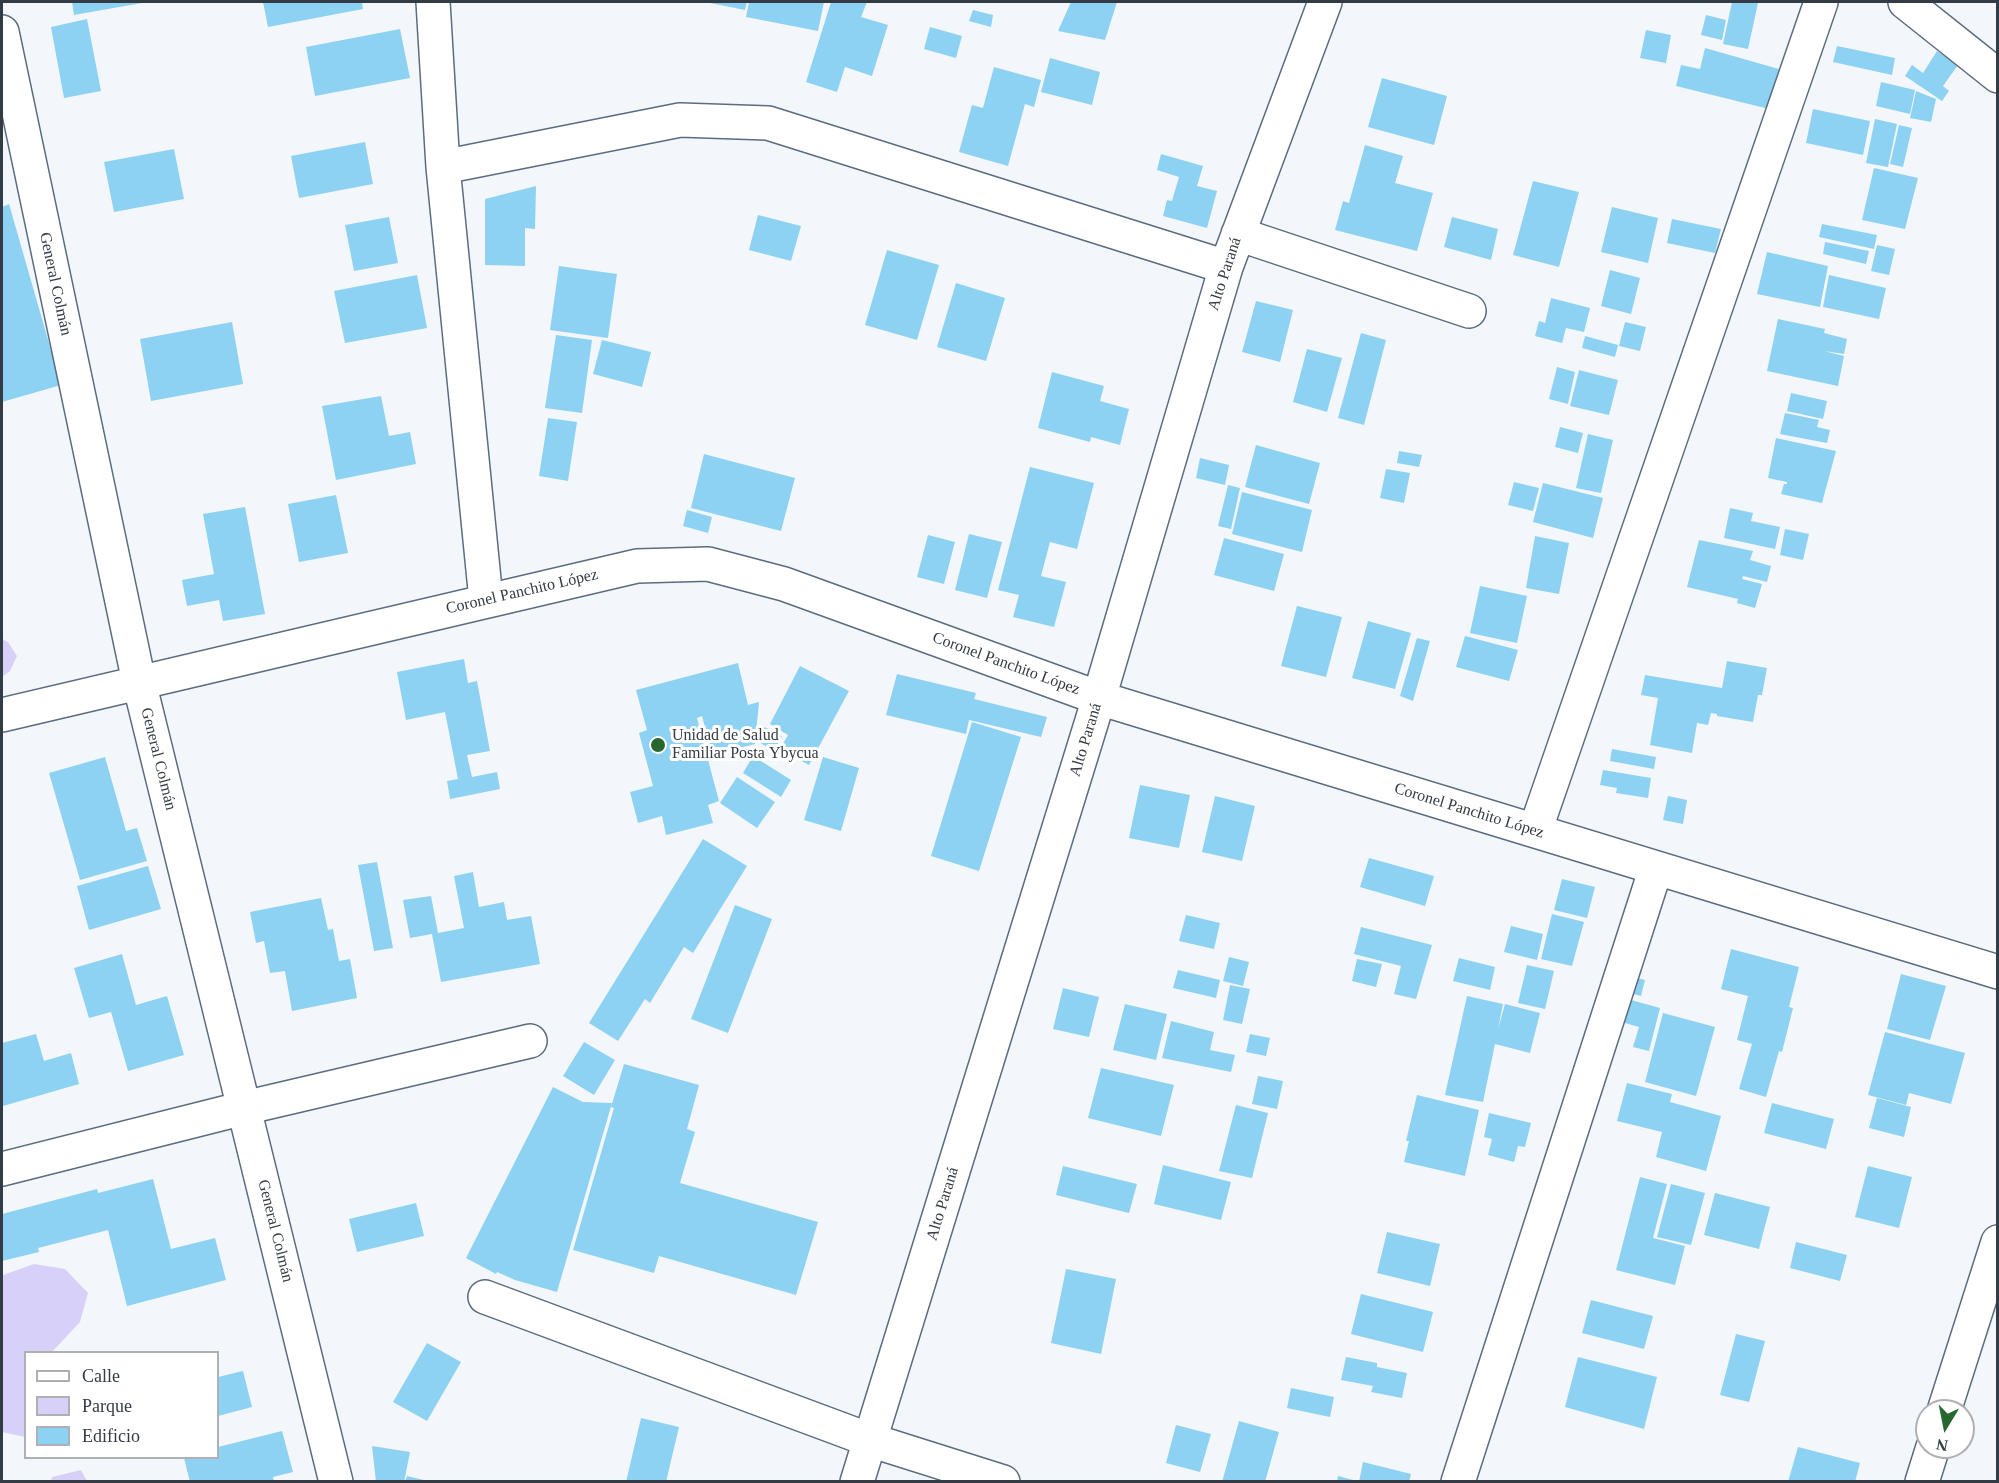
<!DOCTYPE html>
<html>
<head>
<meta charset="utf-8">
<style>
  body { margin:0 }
  #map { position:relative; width:1999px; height:1483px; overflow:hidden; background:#f3f7fb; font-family:"Times New Roman",serif }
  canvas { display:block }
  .frame { position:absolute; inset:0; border:3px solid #333b44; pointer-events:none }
  .legend { position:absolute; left:24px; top:1351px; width:195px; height:108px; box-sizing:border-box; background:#fff; border:2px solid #adb1b4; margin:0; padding:8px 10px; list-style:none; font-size:18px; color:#333b44 }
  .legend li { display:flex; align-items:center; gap:12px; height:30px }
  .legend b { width:30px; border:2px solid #adb1b4 }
  .north { position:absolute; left:1915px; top:1399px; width:60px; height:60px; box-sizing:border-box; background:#fff; border:2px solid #adb1b4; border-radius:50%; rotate:190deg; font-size:16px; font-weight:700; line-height:24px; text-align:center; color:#333b44 }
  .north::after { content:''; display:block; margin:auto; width:21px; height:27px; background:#276730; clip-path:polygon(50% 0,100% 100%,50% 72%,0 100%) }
</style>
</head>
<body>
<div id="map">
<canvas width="1999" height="1483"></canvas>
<div class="frame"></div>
<ul class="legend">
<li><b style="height:8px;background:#fff"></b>Calle</li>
<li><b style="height:16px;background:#d7d1fa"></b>Parque</li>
<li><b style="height:16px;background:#8dd2f3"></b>Edificio</li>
</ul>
<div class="north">N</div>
</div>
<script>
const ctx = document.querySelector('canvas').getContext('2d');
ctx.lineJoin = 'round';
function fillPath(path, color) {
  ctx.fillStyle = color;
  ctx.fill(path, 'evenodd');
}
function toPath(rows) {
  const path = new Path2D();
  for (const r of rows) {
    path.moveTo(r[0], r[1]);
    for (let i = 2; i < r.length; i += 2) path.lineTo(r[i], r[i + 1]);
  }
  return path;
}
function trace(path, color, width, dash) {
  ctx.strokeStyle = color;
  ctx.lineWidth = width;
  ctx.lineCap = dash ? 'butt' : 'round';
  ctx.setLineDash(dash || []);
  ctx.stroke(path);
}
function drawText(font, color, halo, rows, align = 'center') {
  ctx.font = font + ' "Times New Roman",serif';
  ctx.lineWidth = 6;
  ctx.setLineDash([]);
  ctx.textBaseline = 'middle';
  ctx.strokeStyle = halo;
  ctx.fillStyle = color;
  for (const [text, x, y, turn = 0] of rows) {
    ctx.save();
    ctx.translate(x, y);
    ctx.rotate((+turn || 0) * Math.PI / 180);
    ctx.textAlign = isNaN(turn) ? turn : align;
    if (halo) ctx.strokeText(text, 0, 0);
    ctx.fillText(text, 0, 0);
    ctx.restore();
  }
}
fillPath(toPath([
  [2,639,8,642,17,656,10,671,2,677],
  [34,1264,65,1269,88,1293,80,1322,52,1352,26,1352,25,1437,2,1432,2,1298,3,1275],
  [81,1470,87,1481,51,1481,52,1477]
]), '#d7d1fa');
fillPath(toPath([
  [72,2,141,2,142,3,74,15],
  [263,2,362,2,363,9,268,27],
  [705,2,747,2,745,10],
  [749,2,824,2,818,31,746,17],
  [831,2,867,2,861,17,888,25,872,76,845,67,837,92,806,82],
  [1071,2,1117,2,1105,40,1058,31],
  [1732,2,1758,3,1748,49,1723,44],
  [973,10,993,15,991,27,969,21],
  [1706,15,1726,20,1722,40,1701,35],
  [87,19,101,91,64,98,51,27],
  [930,27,962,36,956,58,924,49],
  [400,29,410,78,315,96,306,47],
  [1646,30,1671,35,1666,63,1640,58],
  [1837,46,1895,58,1892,75,1833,62],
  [1705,48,1779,69,1769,109,1676,86,1681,65,1700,69],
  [1937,51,1958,65,1943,86,1949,91,1942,101,1905,76,1912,65,1923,73],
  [1050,58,1100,72,1092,105,1041,92],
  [994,67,1041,80,1034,107,1025,104,1008,166,959,152,972,105,983,108],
  [1382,78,1447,96,1434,145,1368,127],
  [1881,82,1915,90,1910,114,1876,106],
  [1916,91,1936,99,1931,122,1910,118],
  [1813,109,1870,121,1863,155,1806,143],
  [1875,119,1897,124,1888,167,1866,163],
  [1899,125,1912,128,1903,167,1890,164],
  [365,142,373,184,299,198,291,156],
  [1365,145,1403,156,1395,183,1433,193,1417,251,1335,230,1343,201,1349,203],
  [174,149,184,199,114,212,104,162],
  [1161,154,1203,166,1197,186,1217,191,1207,228,1163,216,1167,200,1172,201,1179,177,1157,170],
  [1874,168,1918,178,1905,229,1862,220],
  [1533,181,1579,192,1559,267,1513,255],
  [536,186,535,229,525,228,525,266,485,265,485,199],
  [9,204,61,385,2,402,2,207],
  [1612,207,1658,218,1648,263,1601,252],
  [758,215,801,226,791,261,749,250],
  [389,217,398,263,354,271,345,225],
  [1452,217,1498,229,1491,260,1444,247],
  [1672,219,1721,229,1715,253,1667,243],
  [1822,224,1877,235,1874,249,1819,237],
  [1825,242,1869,251,1866,264,1823,254],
  [1877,245,1895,249,1889,275,1871,271],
  [887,250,939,265,917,340,865,325],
  [1767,252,1828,266,1820,307,1757,294],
  [559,266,617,274,608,338,550,330],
  [1610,270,1640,278,1631,314,1601,306],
  [417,275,427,328,345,343,334,291],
  [1829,275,1886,288,1879,319,1823,307],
  [956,283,1005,298,986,361,937,347],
  [1551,298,1590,308,1584,332,1566,328,1562,343,1535,336,1539,321,1545,323],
  [1256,301,1293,310,1280,362,1242,352],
  [1778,319,1825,329,1824,333,1847,339,1844,354,1824,351,1844,356,1838,386,1767,371],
  [232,322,243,384,151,401,140,339],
  [1625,322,1646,327,1640,351,1619,346],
  [1361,333,1386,340,1364,425,1338,418],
  [556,335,592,340,582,413,545,408],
  [1585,336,1618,345,1615,357,1582,348],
  [602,340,651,352,642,387,593,374],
  [1307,349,1342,358,1327,412,1293,402],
  [1557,367,1575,372,1568,404,1549,399],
  [1579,370,1618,380,1609,415,1570,406],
  [1052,372,1104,386,1100,401,1129,409,1120,445,1091,437,1090,442,1038,428],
  [1791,393,1827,401,1823,419,1787,411],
  [381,396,389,436,410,432,416,464,336,480,322,406],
  [1785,413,1819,420,1817,427,1830,430,1827,443,1780,434],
  [548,418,577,422,568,481,539,476],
  [1560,427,1583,433,1578,453,1555,447],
  [1588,434,1613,440,1601,493,1576,488],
  [1776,438,1836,451,1822,503,1781,494,1784,484,1787,484,1787,482,1768,478],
  [1256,445,1320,463,1309,504,1245,487],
  [1399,451,1422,455,1419,467,1397,463],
  [704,454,795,478,781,531,691,508],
  [1200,458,1229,465,1225,485,1196,478],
  [1030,467,1094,483,1077,549,1050,542,1041,576,1066,582,1054,627,1013,617,1019,595,998,590],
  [1386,469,1410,473,1404,503,1380,498],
  [1514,482,1539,488,1533,511,1508,505],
  [1543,483,1603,498,1593,538,1533,522],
  [1228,485,1240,488,1231,529,1218,526],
  [1242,492,1312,510,1302,552,1232,534],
  [336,495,348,553,299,562,288,504],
  [245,507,265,614,223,621,219,600,187,606,182,580,214,574,203,514],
  [1730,508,1753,513,1751,521,1780,527,1775,549,1724,538],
  [687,510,712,517,708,533,683,526],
  [1785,529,1809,534,1803,560,1780,555],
  [969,534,1002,542,987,598,955,590],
  [928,535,955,542,944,584,917,577],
  [1535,536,1569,543,1559,594,1526,588],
  [1224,538,1284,554,1274,591,1214,575],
  [1699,540,1753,551,1750,560,1771,566,1767,582,1743,576,1742,579,1762,584,1755,608,1737,603,1738,599,1687,587],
  [1480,586,1527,596,1517,643,1470,633],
  [1297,606,1342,617,1326,677,1281,666],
  [1368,621,1411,633,1395,689,1352,678],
  [1465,636,1518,650,1509,681,1456,667],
  [1417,638,1430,641,1413,701,1400,696],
  [464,659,468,683,477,681,490,751,467,755,472,777,497,772,500,789,450,799,447,781,458,779,445,712,406,720,397,672],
  [1727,661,1767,668,1762,695,1758,695,1753,722,1717,716,1717,714,1711,713,1708,725,1697,723,1692,753,1650,745,1658,698,1641,695,1645,675,1722,688],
  [738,663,748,705,759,702,755,744,712,755,702,716,697,718,719,801,708,805,713,823,666,835,662,816,638,823,630,792,653,786,639,733,647,730,636,690],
  [800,666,849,691,809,765,780,749,788,735,770,724],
  [897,674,976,693,974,699,1047,717,1041,737,969,720,966,734,886,715],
  [972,722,1021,737,979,871,931,856],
  [764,727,782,736,774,751,757,741],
  [1612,749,1656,757,1654,769,1610,761],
  [753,756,791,780,781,797,743,773],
  [105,757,126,831,137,828,147,861,80,880,49,773],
  [823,757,859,768,841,831,804,820],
  [1603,770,1651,778,1648,798,1616,793,1617,788,1600,785],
  [737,777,775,802,757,828,720,803],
  [1140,785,1190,795,1179,848,1129,838],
  [1215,796,1255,806,1242,861,1202,852],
  [1668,796,1687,800,1683,824,1663,820],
  [703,839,747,866,693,953,684,947,650,1003,645,999,618,1041,589,1023],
  [1369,858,1434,876,1425,906,1360,887],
  [377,862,393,948,374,951,358,865],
  [148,866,161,909,89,930,77,886],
  [473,872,479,907,504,902,507,920,531,916,540,964,441,982,432,934,410,938,403,900,431,896,438,933,464,928,454,876],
  [1562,879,1595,887,1587,918,1554,910],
  [321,898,328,930,333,929,339,961,350,959,357,998,292,1011,285,971,270,973,264,941,256,943,250,912],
  [735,905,772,919,728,1033,691,1019],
  [1552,914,1584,922,1572,966,1541,959],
  [1186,915,1220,923,1214,949,1179,941],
  [1511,926,1543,934,1537,960,1504,952],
  [1361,927,1432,945,1416,999,1394,994,1401,966,1354,954],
  [1731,949,1799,967,1789,1007,1793,1008,1782,1052,1779,1051,1766,1097,1739,1089,1752,1044,1737,1040,1748,996,1721,989],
  [122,954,136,1005,167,996,184,1055,128,1071,111,1012,89,1018,74,968],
  [1229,957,1249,962,1243,986,1223,981],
  [1459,958,1495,967,1490,990,1453,981],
  [1357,959,1382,964,1376,987,1352,981],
  [1527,965,1554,971,1545,1009,1518,1003],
  [1178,970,1220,980,1216,998,1173,988],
  [1901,974,1946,986,1930,1040,1887,1029],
  [1633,977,1645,980,1641,996,1629,993],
  [1230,985,1250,989,1242,1024,1223,1020],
  [1063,988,1099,997,1089,1037,1053,1029],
  [1467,996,1503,1004,1498,1029,1505,1004,1540,1013,1530,1053,1495,1044,1483,1102,1445,1095],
  [1624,998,1660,1008,1649,1051,1633,1047,1639,1027,1618,1021],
  [1125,1004,1167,1014,1156,1060,1113,1050],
  [1663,1013,1715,1027,1696,1096,1645,1082],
  [1171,1021,1214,1032,1210,1050,1235,1055,1231,1072,1162,1058],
  [1885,1032,1965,1053,1951,1104,1909,1093,1906,1105,1868,1095],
  [36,1034,44,1061,71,1053,79,1084,3,1106,2,1100,2,1043],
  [1250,1034,1270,1038,1266,1056,1246,1052],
  [584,1042,615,1060,594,1095,563,1076],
  [624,1064,699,1085,687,1129,695,1132,680,1183,818,1222,796,1295,659,1256,654,1273,573,1250,614,1108,611,1107],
  [1101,1068,1174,1085,1161,1136,1088,1118],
  [1258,1076,1283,1081,1277,1109,1252,1104],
  [1627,1083,1672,1094,1670,1102,1721,1116,1706,1171,1656,1157,1662,1132,1617,1121],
  [553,1087,583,1102,612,1103,557,1292,515,1280,497,1272,496,1274,466,1258],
  [1417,1095,1479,1110,1465,1176,1404,1162,1409,1141,1406,1141],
  [1877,1098,1911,1107,1904,1137,1869,1128],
  [1772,1103,1834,1119,1826,1149,1764,1133],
  [1236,1105,1268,1113,1252,1178,1219,1171],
  [1489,1113,1531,1123,1525,1147,1518,1146,1514,1162,1488,1155,1492,1139,1484,1137],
  [1163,1165,1231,1182,1221,1220,1154,1204],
  [1063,1166,1137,1184,1129,1213,1056,1195],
  [1868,1166,1912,1177,1899,1228,1855,1217],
  [1640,1177,1667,1184,1653,1238,1685,1246,1675,1285,1616,1270],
  [153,1179,171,1249,215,1238,226,1280,127,1306,108,1230,38,1248,39,1252,2,1261,2,1214,97,1189,98,1193],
  [1671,1184,1705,1193,1691,1245,1657,1237],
  [1715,1193,1770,1207,1759,1249,1704,1235],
  [416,1203,424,1236,357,1252,349,1219],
  [1387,1232,1440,1244,1430,1286,1377,1273],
  [1796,1242,1847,1255,1840,1281,1790,1268],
  [1066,1269,1116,1279,1101,1354,1051,1343],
  [1361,1294,1433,1312,1423,1352,1351,1334],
  [1591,1300,1653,1316,1644,1349,1582,1333],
  [1736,1334,1765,1341,1749,1402,1720,1395],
  [427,1343,461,1362,427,1421,393,1402],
  [1346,1357,1377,1363,1377,1367,1407,1373,1402,1398,1371,1392,1373,1386,1341,1380],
  [1578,1357,1657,1377,1644,1429,1565,1407],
  [243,1371,252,1407,218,1416,218,1377],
  [1291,1388,1334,1397,1330,1417,1287,1408],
  [641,1418,679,1427,666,1482,626,1482],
  [1239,1421,1279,1432,1265,1482,1222,1482],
  [1176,1425,1211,1434,1200,1472,1166,1463],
  [282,1431,293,1472,273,1477,274,1482,190,1482,184,1458,218,1458,218,1447],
  [372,1446,410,1452,404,1482,376,1482],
  [1798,1447,1860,1463,1855,1482,1788,1482],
  [1363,1462,1411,1474,1409,1482,1359,1482],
  [407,1476,428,1481,428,1482,405,1482],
  [1338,1476,1357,1481,1357,1482,1337,1482]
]), '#8dd2f3');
const minor = toPath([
  [433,2,443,167,486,600],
  [1905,2,1998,76],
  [2,32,139,682,336,1482],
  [443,167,680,120,768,123,1226,267],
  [1238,234,1469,311],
  [2,715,637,566,708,564,784,584,1099,698,1998,972],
  [1535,831,1821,2],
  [2,1169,244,1108,530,1041],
  [485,1297,870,1440,1003,1482],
  [1944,1411,1998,1242],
  [857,1482,1099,698,1226,267,1325,2],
  [1458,1482,1656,868],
  [1922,1482,1933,1447]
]);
trace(minor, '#5b6c7f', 36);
trace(minor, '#fff', 33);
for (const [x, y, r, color] of [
  [658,745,8,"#276730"]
]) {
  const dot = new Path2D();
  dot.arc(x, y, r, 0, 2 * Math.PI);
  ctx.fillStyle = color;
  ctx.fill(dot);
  trace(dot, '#fff', 2);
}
drawText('16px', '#333b44', '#fff', [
  ["Alto Paraná",1225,274,-72],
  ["General Colmán",55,284,78],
  ["Coronel Panchito López",522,592,-13],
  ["Coronel Panchito López",1006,664,20],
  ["Alto Paraná",1086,740,-73],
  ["General Colmán",158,759,76],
  ["Coronel Panchito López",1469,811,17],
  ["Alto Paraná",943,1204,-73],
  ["General Colmán",275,1231,76]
]);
drawText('16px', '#333b44', '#fff', [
  ["Unidad de Salud",672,736],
  ["Familiar Posta Ybycua",672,754]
], 'left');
</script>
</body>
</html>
